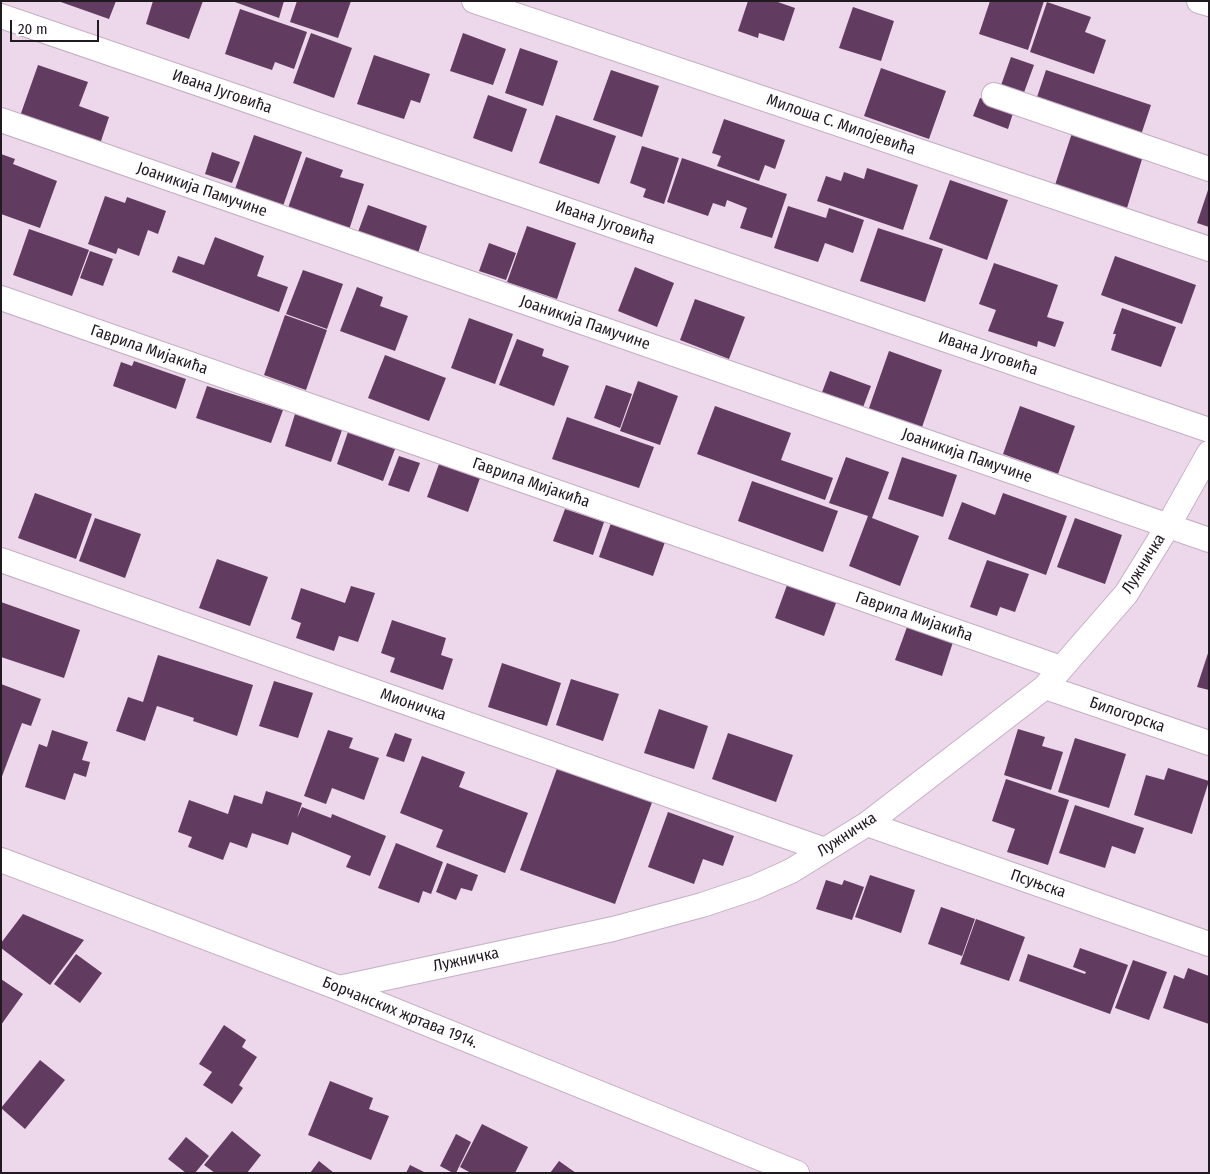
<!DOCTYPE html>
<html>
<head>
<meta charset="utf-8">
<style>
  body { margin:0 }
  #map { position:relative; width:1210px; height:1174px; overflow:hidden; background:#edd7eb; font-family:"Fira Sans Condensed",sans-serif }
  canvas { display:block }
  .frame { position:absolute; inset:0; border:2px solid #211a21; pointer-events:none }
  .scale { position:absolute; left:10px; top:20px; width:89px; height:22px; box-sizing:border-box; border:2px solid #211a21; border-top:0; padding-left:6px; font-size:15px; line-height:18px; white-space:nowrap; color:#211a21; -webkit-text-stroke:4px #fff; paint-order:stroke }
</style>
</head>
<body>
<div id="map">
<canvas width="1210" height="1174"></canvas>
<div class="frame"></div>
<div class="scale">20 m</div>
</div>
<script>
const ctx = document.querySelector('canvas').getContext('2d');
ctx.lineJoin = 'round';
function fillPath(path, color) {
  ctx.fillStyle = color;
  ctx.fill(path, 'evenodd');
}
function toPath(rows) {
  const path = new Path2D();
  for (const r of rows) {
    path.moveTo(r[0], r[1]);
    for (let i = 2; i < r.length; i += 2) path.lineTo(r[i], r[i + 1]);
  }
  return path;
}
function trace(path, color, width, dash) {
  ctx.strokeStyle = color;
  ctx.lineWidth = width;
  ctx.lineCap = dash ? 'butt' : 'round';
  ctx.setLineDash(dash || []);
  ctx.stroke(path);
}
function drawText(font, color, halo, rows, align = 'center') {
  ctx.font = font + ' "Fira Sans Condensed",sans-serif';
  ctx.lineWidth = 5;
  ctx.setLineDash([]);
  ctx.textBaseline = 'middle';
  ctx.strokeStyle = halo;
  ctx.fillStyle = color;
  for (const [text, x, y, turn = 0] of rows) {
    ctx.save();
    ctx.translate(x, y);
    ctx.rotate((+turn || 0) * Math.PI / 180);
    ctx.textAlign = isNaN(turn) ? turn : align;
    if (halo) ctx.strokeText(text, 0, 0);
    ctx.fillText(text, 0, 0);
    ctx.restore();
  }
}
fillPath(toPath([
  [58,1,116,1,109,19],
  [153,1,203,1,189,39,146,24],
  [232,1,284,1,279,18],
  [297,1,351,1,338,38,290,22],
  [748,1,775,1,795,8,784,41,759,33,758,38,738,31],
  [990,1,1044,1,1028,50,979,34],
  [1047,2,1091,17,1085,32,1106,40,1094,74,1030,52],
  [853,7,894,21,881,61,839,48],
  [240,9,307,32,294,69,275,62,272,70,225,54],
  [311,33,352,48,334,98,293,83],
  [463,33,506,49,493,85,450,71],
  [520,48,558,61,543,106,505,93],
  [374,55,430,74,420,103,411,100,404,119,357,104],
  [1011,57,1034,65,1022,98,999,91],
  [38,65,88,82,79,106,109,117,100,144,20,116],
  [881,68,946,91,929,139,864,116],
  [611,70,659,86,642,137,593,120],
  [1046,70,1151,105,1140,138,1035,103],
  [488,95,527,109,512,152,473,138],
  [980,98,1014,110,1008,129,973,116],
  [556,115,616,136,599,184,539,163],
  [724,119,785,140,775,169,765,165,759,181,717,166,721,156,712,153],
  [1072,133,1143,156,1127,208,1055,185],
  [254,135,302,152,283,206,235,189],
  [642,146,679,158,664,204,643,197,646,189,630,183],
  [212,152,240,162,232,183,205,174],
  [1,154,15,159,13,164,57,181,40,228,1,214],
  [306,157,343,170,340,177,364,184,349,230,288,208],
  [682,158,787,194,772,238,740,228,747,208,727,200,725,207,713,203,708,216,667,202],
  [867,168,918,185,903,230,817,201,826,176,841,181,844,172,864,179],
  [950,180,1008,200,987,260,929,239],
  [1209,187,1209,227,1197,223],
  [105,196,125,203,127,197,166,211,158,234,148,230,139,256,118,248,116,254,88,244],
  [368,205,427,226,418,253,358,232],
  [788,206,826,218,829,208,864,220,853,253,825,243,818,262,774,248],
  [527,226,576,243,557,299,507,282],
  [878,228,943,249,925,302,860,281],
  [29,229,89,250,72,296,13,275],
  [215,237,264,256,257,276,288,287,279,312,172,272,178,256,204,265],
  [489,243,516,253,506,280,479,271],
  [90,251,113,259,103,286,80,278],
  [1115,256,1196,285,1182,324,1101,295],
  [994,263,1058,285,1047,317,1064,322,1055,347,1038,341,1037,347,988,331,996,310,979,304],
  [635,267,674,283,657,327,618,311],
  [303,270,343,284,327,329,286,314],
  [357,287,383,297,380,306,408,316,395,351,340,331],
  [695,299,745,317,729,359,680,340],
  [1122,308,1176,327,1161,367,1111,350,1116,334,1113,334],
  [285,315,327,330,306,390,264,375],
  [469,318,513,334,495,384,451,368],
  [517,339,544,349,542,356,569,366,554,406,499,385],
  [889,351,942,370,921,430,868,411],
  [385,355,446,378,429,421,368,398],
  [134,361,186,379,176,409,113,386,121,362,132,366],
  [830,371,871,386,862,410,821,395],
  [638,381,678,396,660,445,620,431],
  [606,385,632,394,620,428,594,418],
  [207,386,283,410,271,443,196,418],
  [715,406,791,433,781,460,833,478,825,500,697,454],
  [1020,406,1075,426,1058,474,1003,454],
  [295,414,342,430,331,462,285,446],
  [567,417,654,447,639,488,552,459],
  [348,432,395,449,383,481,337,464],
  [399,456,420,463,409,492,388,485],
  [846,457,889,472,872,518,919,536,900,586,849,566,868,516,829,503],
  [902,457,957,475,943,517,888,499],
  [439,464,480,478,468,512,427,497],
  [752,481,838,511,823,552,738,521],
  [35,493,92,514,76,559,18,538],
  [1003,493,1067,516,1046,575,948,539,962,502,995,515],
  [565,509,604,522,593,555,553,541],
  [95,518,141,534,125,578,79,561],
  [1075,518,1122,535,1105,584,1057,567],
  [611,523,665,542,653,576,599,557],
  [217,559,268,577,250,626,199,608],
  [987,560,1029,574,1015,612,1000,607,997,616,970,607],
  [787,585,836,603,824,636,775,618],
  [351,586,375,593,358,642,339,636,334,651,296,638,301,623,291,619,301,588,345,603],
  [1,602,80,630,64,678,1,657],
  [392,620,446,638,441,655,453,659,443,690,390,672,395,658,381,653],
  [907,627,953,642,942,676,895,660],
  [1209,650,1209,690,1197,687],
  [158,655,253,685,237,736,193,721,194,718,157,706,145,741,116,731,128,697,143,702],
  [502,663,561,683,547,726,488,707],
  [571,679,619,694,603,741,556,725],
  [274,681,313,693,298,738,259,726],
  [1,684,41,699,31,726,22,723,1,779],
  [659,709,708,726,694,769,644,753],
  [1018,729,1045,737,1042,746,1063,752,1051,790,1004,775],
  [52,730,88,742,82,760,90,762,86,777,74,773,65,800,25,787,39,744,47,747],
  [328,730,353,738,349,748,379,758,364,800,332,788,326,804,304,796],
  [395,733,412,739,404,762,386,756],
  [728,733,793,755,776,802,712,779],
  [1075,738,1126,754,1109,808,1058,792],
  [422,756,465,772,459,787,528,813,505,873,436,847,443,830,400,813],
  [559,763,654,797,615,904,520,870],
  [1168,768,1209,781,1192,834,1134,815,1146,775,1164,780],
  [1006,779,1069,800,1048,865,1007,852,1015,829,992,821],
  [266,791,302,803,297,818,302,807,331,818,332,814,386,836,370,876,346,867,351,856,292,832,288,845,252,833,247,848,230,842,223,860,188,847,192,837,178,832,189,800,228,814,234,795,262,804],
  [1075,805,1144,828,1135,854,1112,846,1105,868,1059,853],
  [668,812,734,836,723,866,703,859,694,884,648,867],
  [396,843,443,862,431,894,423,891,419,903,378,888],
  [447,863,478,875,472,891,461,888,456,900,436,892],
  [870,875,915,890,901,933,855,917],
  [826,880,842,885,844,880,864,887,852,920,816,909],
  [941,907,975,919,962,956,928,944],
  [23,914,84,940,50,985,1,948,1,943],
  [976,919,1025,937,1009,981,960,964],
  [1080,948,1128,965,1110,1014,1019,981,1028,954,1085,974,1086,972,1073,967],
  [76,954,102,973,80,1003,54,984],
  [1133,960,1167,972,1149,1020,1115,1008],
  [1188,968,1209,976,1209,1024,1163,1008,1174,975,1184,979],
  [1,979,23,994,1,1025],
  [224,1025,246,1040,242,1047,257,1057,239,1085,243,1088,232,1104,203,1085,212,1072,199,1064],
  [40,1060,65,1080,25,1129,1,1108],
  [330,1081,373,1098,369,1109,389,1116,371,1160,308,1135],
  [482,1124,528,1147,515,1173,471,1173,460,1167],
  [232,1131,261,1155,247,1173,215,1173,204,1165],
  [456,1134,471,1142,456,1173,453,1173,440,1166],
  [186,1137,209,1156,195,1173,186,1173,168,1159],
  [319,1161,334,1173,310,1173],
  [559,1161,576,1173,550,1173],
  [410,1165,426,1173,406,1173]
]), '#613c60');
const street = toPath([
  [474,1,1209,249],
  [1199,1,1209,4],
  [1,16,1209,430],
  [994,95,1209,169],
  [1,120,1209,540],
  [1,298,1061,668],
  [1,560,825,850],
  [1045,687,1209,743],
  [867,824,1209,944],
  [1,860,339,988,797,1173],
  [339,988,613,929,702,905,753,888,791,871,867,824,1045,687,1126,594,1168,526,1209,453]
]);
trace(street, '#c4b0c3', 26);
trace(street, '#fff', 24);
drawText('16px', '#211a21', '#fff', [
  ["Ивана Југовића",222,92,19],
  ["Милоша С. Милојевића",841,125,19],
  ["Јоаникија Памучине",202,190,19],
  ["Ивана Југовића",605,223,19],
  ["Јоаникија Памучине",585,323,19],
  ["Гаврила Мијакића",149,350,19],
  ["Ивана Југовића",988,354,19],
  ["Јоаникија Памучине",967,456,19],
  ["Гаврила Мијакића",531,483,19],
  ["Лужничка",1144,564,-58],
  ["Гаврила Мијакића",914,617,19],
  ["Мионичка",413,705,19],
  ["Билогорска",1127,715,19],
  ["Лужничка",847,835,-33],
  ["Псуњска",1038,884,19],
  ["Лужничка",466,960,-12],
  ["Борчанских жртава 1914.",400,1013,22]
]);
</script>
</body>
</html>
